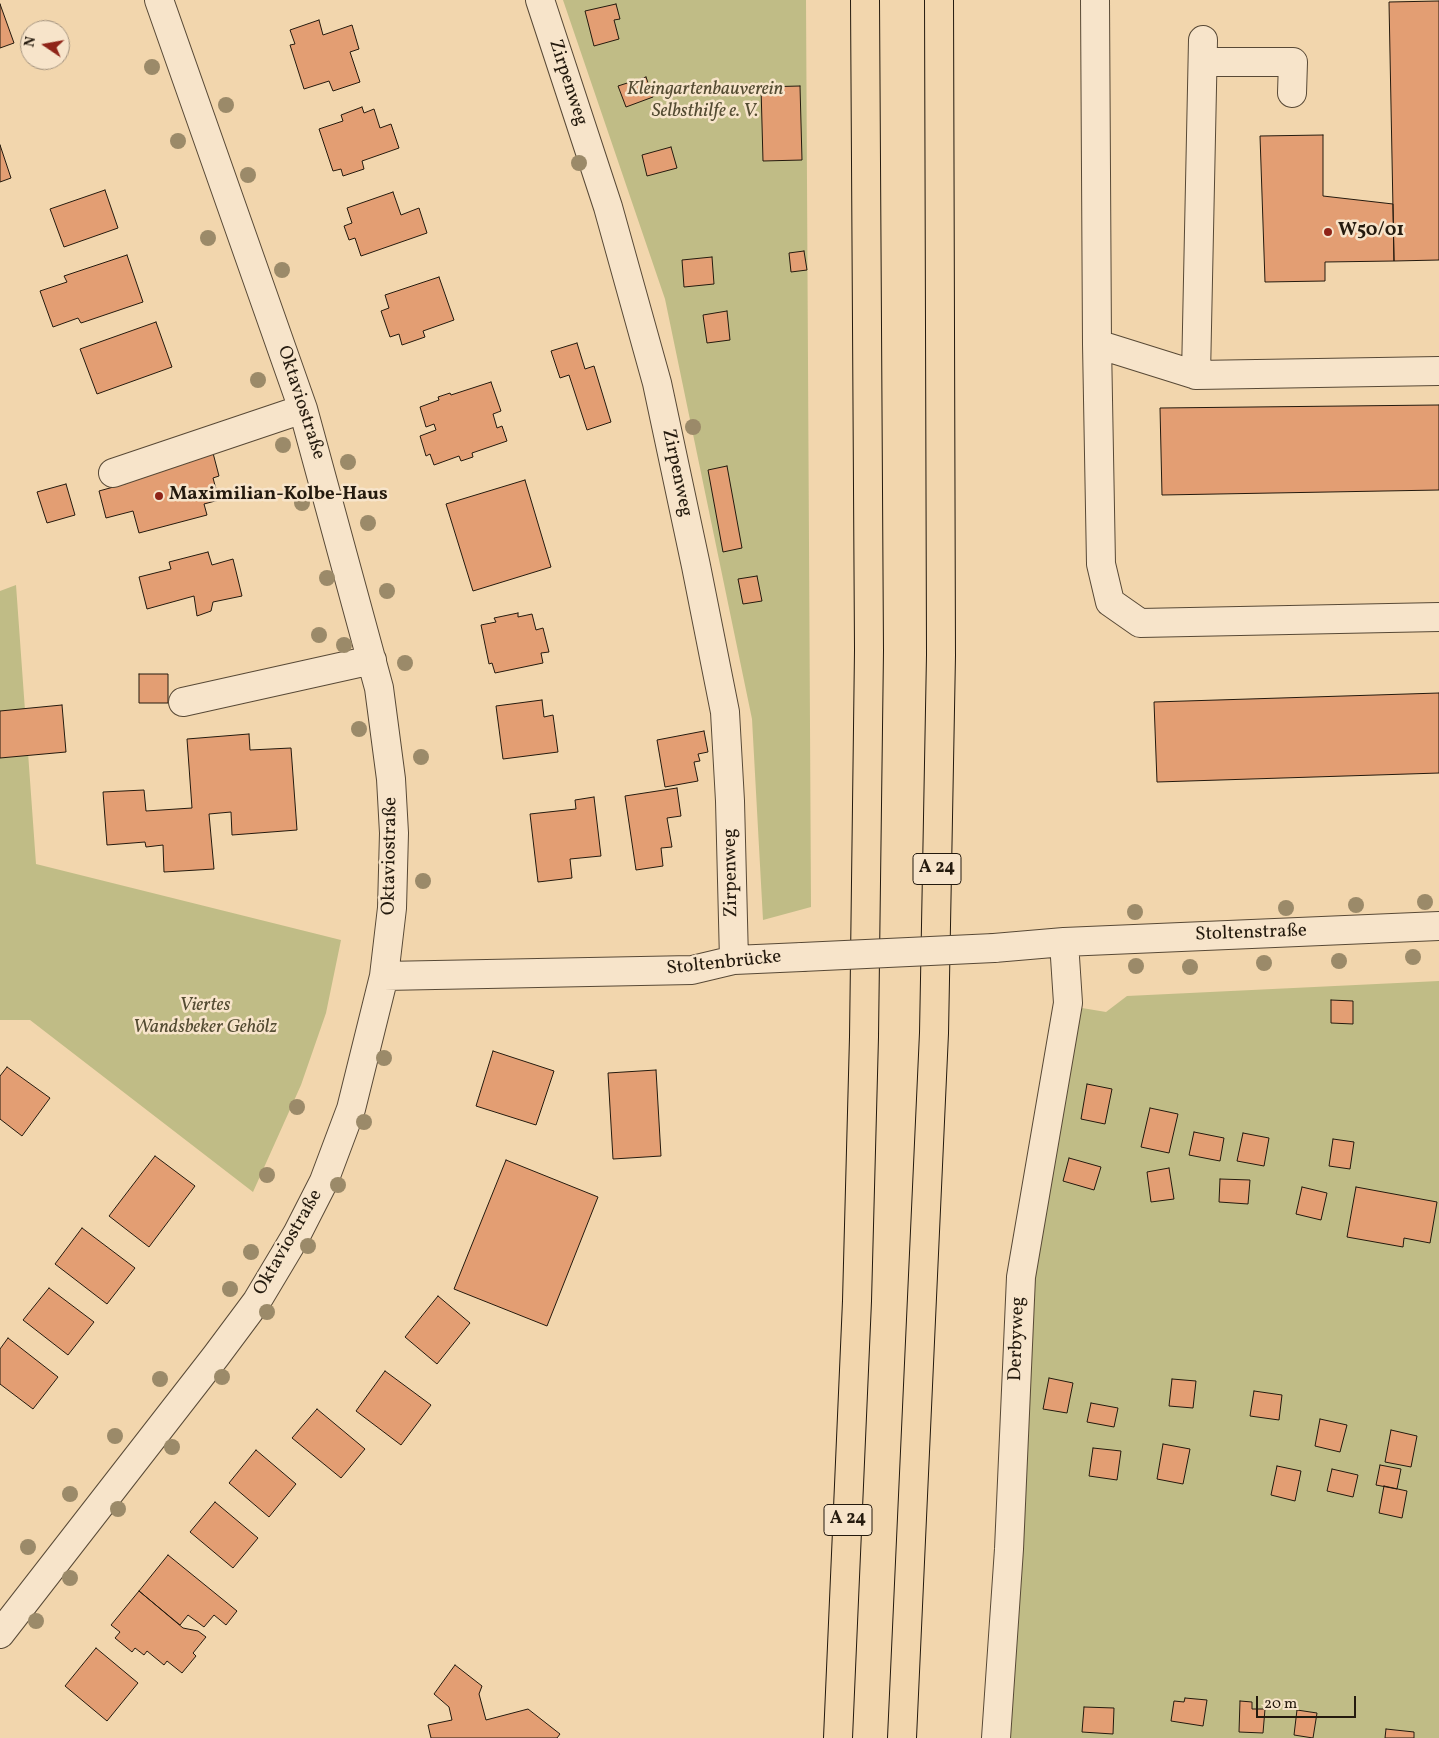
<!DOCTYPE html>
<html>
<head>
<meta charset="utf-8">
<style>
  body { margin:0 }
  #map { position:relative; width:1439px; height:1738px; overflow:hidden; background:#f2d6ad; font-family:Vollkorn,serif }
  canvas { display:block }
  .north { position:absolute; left:20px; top:20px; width:50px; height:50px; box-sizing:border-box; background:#f7e4ca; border:1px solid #a3937f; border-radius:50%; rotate:282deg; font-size:14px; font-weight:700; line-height:20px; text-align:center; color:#241a0e }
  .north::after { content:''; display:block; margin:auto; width:18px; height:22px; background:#8f2418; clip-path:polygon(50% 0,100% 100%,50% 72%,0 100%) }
  .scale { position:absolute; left:1256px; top:1696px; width:100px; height:22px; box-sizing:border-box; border:2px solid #241a0e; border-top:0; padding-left:6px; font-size:15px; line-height:18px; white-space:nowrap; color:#241a0e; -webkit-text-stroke:4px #f7e4ca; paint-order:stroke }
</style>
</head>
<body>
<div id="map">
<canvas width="1439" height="1738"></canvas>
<div class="north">N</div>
<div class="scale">20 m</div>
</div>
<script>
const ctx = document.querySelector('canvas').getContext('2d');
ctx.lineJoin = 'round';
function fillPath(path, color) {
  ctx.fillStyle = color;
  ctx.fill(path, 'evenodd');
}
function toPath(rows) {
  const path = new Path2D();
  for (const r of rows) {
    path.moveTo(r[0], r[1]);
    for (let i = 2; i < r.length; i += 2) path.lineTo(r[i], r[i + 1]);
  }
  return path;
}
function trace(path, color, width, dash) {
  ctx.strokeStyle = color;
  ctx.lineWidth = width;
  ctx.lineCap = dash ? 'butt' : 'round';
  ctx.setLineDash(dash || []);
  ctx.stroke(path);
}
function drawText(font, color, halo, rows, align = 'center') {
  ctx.font = font + ' Vollkorn,serif';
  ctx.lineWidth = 5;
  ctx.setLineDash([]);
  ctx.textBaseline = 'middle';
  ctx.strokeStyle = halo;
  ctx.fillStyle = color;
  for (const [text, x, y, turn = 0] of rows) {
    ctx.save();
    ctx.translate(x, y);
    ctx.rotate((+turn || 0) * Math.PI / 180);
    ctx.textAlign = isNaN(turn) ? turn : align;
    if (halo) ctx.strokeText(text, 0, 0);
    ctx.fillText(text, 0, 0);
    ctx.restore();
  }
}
fillPath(toPath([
  [563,0,806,0,811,907,763,920,752,719,665,299],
  [16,585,36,864,341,940,326,1013,301,1085,253,1192,30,1020,0,1020,0,591],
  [1439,981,1439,1738,1007,1738,1031,1271,1082,1008,1106,1012,1127,996]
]), '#c0bc86');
const building = toPath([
  [1439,1,1439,260,1394,261,1389,2,1439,1],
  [0,4,14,43,0,48,0,4],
  [616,4,620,19,614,20,619,39,594,46,585,11,616,4],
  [319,20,323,35,352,25,359,49,350,52,360,82,333,91,329,81,304,89,290,45,295,44,290,30,319,20],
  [646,77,653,97,626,107,618,86,646,77],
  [800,86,802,160,763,161,761,87,800,86],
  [362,107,364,113,374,109,380,128,391,124,399,148,362,161,364,169,343,176,341,169,333,171,319,129,343,121,341,115,362,107],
  [1323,135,1323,196,1393,204,1394,261,1325,262,1325,281,1265,282,1260,136,1323,135],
  [0,145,11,178,0,182,0,145],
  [671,147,677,168,647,176,642,155,671,147],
  [105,190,118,228,64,247,50,209,105,190],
  [393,192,401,215,419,208,427,233,361,256,355,238,349,240,344,226,352,223,347,208,393,192],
  [804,251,807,270,791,272,789,253,804,251],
  [127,255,143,302,81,323,78,318,53,327,40,291,67,282,64,276,127,255],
  [712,257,714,284,684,287,682,260,712,257],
  [439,277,454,320,423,331,425,337,402,345,399,334,390,337,381,311,389,308,385,295,439,277],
  [727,311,730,340,707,343,703,315,727,311],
  [156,322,172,367,97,394,80,349,156,322],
  [577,343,585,369,594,366,611,422,587,430,569,375,560,378,551,351,577,343],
  [491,382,501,411,493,414,497,428,502,426,507,441,472,453,473,457,461,461,459,456,434,465,430,454,426,456,420,436,436,430,434,424,426,427,420,407,439,400,438,397,450,393,451,395,491,382],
  [1439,405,1439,490,1162,495,1160,408,1439,405],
  [213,453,219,476,213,478,219,500,204,504,207,515,139,533,133,511,106,518,99,491,128,483,127,477,213,453],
  [727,466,742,548,723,552,708,470,727,466],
  [525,480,551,567,473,591,446,504,525,480],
  [66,484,75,515,47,523,37,492,66,484],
  [208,552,212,565,233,559,242,596,213,602,211,611,197,616,194,596,147,609,139,577,171,569,169,562,208,552],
  [757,576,762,601,743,604,738,579,757,576],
  [518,613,518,617,532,614,536,630,543,628,549,652,541,653,543,663,495,673,492,663,489,664,481,625,496,622,494,618,518,613],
  [139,674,168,674,168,703,139,703,139,674],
  [1439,693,1439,773,1157,782,1154,702,1439,693],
  [542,700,544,717,553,715,558,752,503,759,496,706,542,700],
  [62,705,66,752,0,758,0,711,62,705],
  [704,731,708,752,698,754,700,761,694,762,698,781,665,787,657,740,704,731],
  [249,734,250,750,291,748,297,830,232,835,231,812,209,814,214,869,164,872,163,845,146,847,145,842,107,845,103,792,144,790,146,811,192,808,187,739,249,734],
  [677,788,681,816,667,818,672,847,661,848,663,866,636,870,625,796,677,788],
  [594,797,601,856,570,859,572,878,538,882,530,814,576,809,575,800,594,797],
  [1331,1000,1353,1001,1353,1024,1331,1023,1331,1000],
  [493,1051,554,1071,536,1125,476,1106,493,1051],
  [7,1067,50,1098,22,1136,0,1119,0,1076,7,1067],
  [656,1070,661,1156,613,1159,608,1073,656,1070],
  [1087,1084,1112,1089,1105,1124,1081,1119,1087,1084],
  [1150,1108,1178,1114,1169,1153,1141,1147,1150,1108],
  [1194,1132,1224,1138,1220,1161,1189,1155,1194,1132],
  [1243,1133,1269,1138,1264,1166,1237,1161,1243,1133],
  [1333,1139,1354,1142,1350,1169,1329,1166,1333,1139],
  [155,1156,195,1186,149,1247,109,1216,155,1156],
  [1069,1158,1101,1167,1094,1190,1063,1181,1069,1158],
  [506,1160,598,1197,547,1326,454,1289,506,1160],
  [1169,1168,1174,1199,1151,1202,1147,1172,1169,1168],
  [1220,1179,1250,1180,1248,1204,1219,1202,1220,1179],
  [1302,1187,1327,1193,1321,1220,1296,1214,1302,1187],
  [1356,1187,1437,1202,1430,1243,1404,1238,1403,1247,1347,1237,1356,1187],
  [82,1228,135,1268,107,1304,55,1264,82,1228],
  [49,1288,94,1322,68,1355,23,1320,49,1288],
  [438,1296,470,1323,437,1364,405,1337,438,1296],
  [8,1338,58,1377,33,1409,0,1384,0,1349,8,1338],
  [385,1371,431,1405,401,1445,356,1411,385,1371],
  [1049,1378,1073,1383,1067,1413,1043,1409,1049,1378],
  [1172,1379,1196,1381,1193,1408,1169,1406,1172,1379],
  [1254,1391,1282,1395,1279,1420,1250,1416,1254,1391],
  [1091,1403,1118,1408,1114,1427,1087,1422,1091,1403],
  [317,1409,365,1449,341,1478,292,1438,317,1409],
  [1320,1419,1347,1425,1340,1452,1315,1446,1320,1419],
  [1391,1430,1417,1436,1411,1467,1385,1462,1391,1430],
  [1163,1444,1190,1449,1183,1484,1157,1479,1163,1444],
  [1093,1448,1121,1451,1117,1480,1089,1476,1093,1448],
  [256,1450,296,1484,269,1517,229,1483,256,1450],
  [1380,1465,1401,1469,1397,1489,1376,1485,1380,1465],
  [1277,1466,1301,1471,1295,1501,1271,1495,1277,1466],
  [1332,1469,1358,1475,1353,1497,1327,1491,1332,1469],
  [1384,1486,1407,1491,1402,1518,1379,1513,1384,1486],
  [215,1502,258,1538,233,1568,190,1532,215,1502],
  [168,1555,237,1611,226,1625,214,1615,204,1627,188,1615,180,1625,139,1591,168,1555],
  [139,1591,183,1628,198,1631,206,1637,193,1653,196,1656,182,1673,167,1661,164,1665,147,1651,144,1655,135,1648,132,1652,115,1638,120,1632,111,1625,139,1591],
  [96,1648,138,1683,107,1721,65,1686,96,1648],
  [455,1665,482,1686,479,1694,486,1720,528,1709,560,1734,557,1738,431,1738,428,1725,452,1720,449,1707,434,1694,455,1665],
  [1185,1698,1207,1700,1203,1726,1171,1721,1174,1701,1184,1702,1185,1698],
  [1240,1701,1252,1702,1252,1709,1265,1709,1263,1733,1239,1732,1240,1701],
  [1084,1707,1114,1708,1113,1734,1082,1732,1084,1707],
  [1297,1710,1317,1713,1313,1738,1294,1735,1297,1710],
  [1386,1729,1414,1732,1414,1738,1385,1738,1386,1729]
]);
fillPath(building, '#e39e73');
trace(building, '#241a0e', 1);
const minor = toPath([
  [540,0,608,207,657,383,696,566,725,712,730,801,734,960],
  [1095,0,1097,344],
  [1203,62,1293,62,1292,93],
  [1439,371,1196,375,1097,344,1101,564,1110,602,1140,623,1439,617],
  [1196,375,1203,40],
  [113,473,303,409],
  [183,702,372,660],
  [994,948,1064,942,1439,926],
  [384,976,692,970,734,960,802,957],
  [0,1634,216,1356,257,1301,297,1234,324,1181,351,1109,384,976,392,908,394,833,391,779,379,688,303,409,159,0],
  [996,1738,1009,1549,1021,1277,1068,1003,1064,942]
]);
const highway = toPath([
  [838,1738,857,1301,864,1037,869,650,865,0],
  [902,1738,934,1033,941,655,939,0]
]);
trace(minor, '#584936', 30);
trace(highway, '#241a0e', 30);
trace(minor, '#f7e4ca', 28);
trace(highway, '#f2d6ad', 28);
const minorBridge = toPath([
  [802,957,994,948]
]);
trace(minorBridge, '#584936', 30, []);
trace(minorBridge, '#f7e4ca', 28);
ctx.fillStyle = '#9b8a69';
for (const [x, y] of [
  [152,67],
  [226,105],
  [178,141],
  [579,163],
  [248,175],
  [208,238],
  [282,270],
  [258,380],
  [693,427],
  [283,445],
  [348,462],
  [302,503],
  [368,523],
  [327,578],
  [387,591],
  [319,635],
  [344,645],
  [405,663],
  [359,729],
  [421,757],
  [423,881],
  [1425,902],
  [1356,905],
  [1286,908],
  [1135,912],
  [1413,957],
  [1339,961],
  [1264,963],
  [1136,966],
  [1190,967],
  [384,1058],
  [297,1107],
  [364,1122],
  [267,1175],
  [338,1185],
  [308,1246],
  [251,1252],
  [230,1289],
  [267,1312],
  [222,1377],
  [160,1379],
  [115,1436],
  [172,1447],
  [70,1494],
  [118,1509],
  [28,1547],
  [70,1578],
  [36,1621]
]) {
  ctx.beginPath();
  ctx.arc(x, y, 8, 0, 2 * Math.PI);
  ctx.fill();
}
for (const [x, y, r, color] of [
  [1328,232,5,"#8f2418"],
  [159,496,5,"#8f2418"]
]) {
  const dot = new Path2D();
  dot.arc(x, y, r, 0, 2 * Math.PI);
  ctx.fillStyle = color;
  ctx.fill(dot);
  trace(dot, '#f7e4ca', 2);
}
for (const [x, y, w] of [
  [937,869,48],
  [848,1520,48]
]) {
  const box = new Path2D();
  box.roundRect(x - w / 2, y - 15.5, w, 31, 4);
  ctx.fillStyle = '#f7e4ca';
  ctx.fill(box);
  trace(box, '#241a0e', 1);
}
drawText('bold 18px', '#241a0e', null, [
  ["A 24",937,869],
  ["A 24",848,1520]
]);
drawText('19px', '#241a0e', '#f7e4ca', [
  ["Zirpenweg",567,83,72],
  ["Oktaviostraße",300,403,72],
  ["Zirpenweg",676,473,78],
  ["Oktaviostraße",391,856,-89],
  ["Zirpenweg",732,873,-91],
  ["Stoltenstraße",1251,934,-2],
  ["Stoltenbrücke",724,964,-6],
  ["Oktaviostraße",289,1243,-60],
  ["Derbyweg",1018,1339,-88]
]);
drawText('italic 19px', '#534b32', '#f7e4ca', [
  ["Kleingartenbauverein",705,91],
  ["Selbsthilfe e. V.",705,113],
  ["Viertes",205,1007],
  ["Wandsbeker Gehölz",205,1029]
]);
drawText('bold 19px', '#241a0e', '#f7e4ca', [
  ["W50/01",1338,232],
  ["Maximilian-Kolbe-Haus",169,496]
], 'left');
</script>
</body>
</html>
